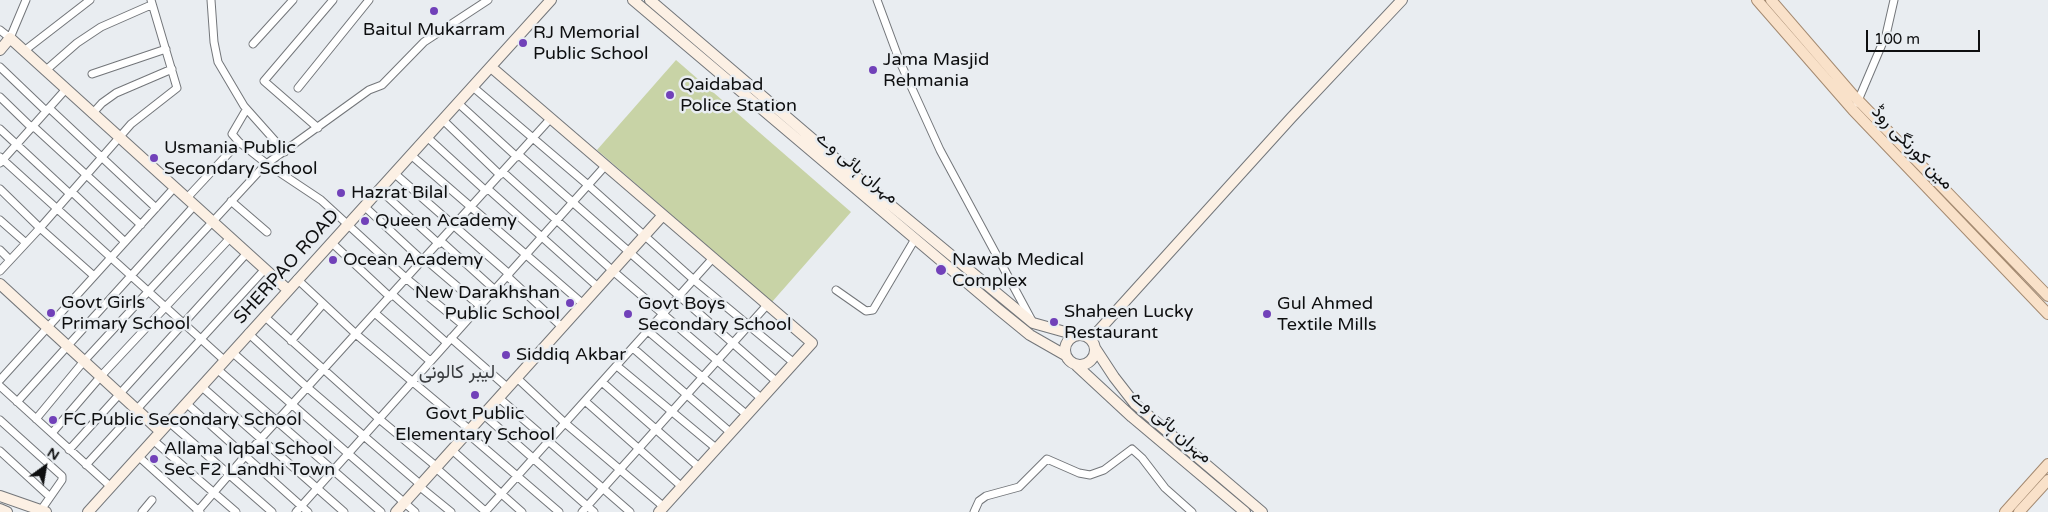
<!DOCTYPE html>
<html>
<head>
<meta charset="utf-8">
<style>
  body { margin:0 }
  #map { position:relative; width:2048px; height:512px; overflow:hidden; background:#e9edf1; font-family:"Varela Round",sans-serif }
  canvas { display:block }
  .north { position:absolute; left:20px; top:442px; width:50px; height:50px; -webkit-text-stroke:4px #e9edf1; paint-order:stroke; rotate:32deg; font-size:14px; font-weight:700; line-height:20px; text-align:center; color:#0e0f10 }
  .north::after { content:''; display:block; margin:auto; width:18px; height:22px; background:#0e0f10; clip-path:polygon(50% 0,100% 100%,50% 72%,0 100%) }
  .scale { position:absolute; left:1866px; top:30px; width:114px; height:22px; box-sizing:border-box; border:2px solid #0e0f10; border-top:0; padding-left:6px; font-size:15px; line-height:18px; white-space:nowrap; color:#0e0f10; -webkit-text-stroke:4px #e9edf1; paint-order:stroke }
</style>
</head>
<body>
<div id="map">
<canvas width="2048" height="512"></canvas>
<div class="north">N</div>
<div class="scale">100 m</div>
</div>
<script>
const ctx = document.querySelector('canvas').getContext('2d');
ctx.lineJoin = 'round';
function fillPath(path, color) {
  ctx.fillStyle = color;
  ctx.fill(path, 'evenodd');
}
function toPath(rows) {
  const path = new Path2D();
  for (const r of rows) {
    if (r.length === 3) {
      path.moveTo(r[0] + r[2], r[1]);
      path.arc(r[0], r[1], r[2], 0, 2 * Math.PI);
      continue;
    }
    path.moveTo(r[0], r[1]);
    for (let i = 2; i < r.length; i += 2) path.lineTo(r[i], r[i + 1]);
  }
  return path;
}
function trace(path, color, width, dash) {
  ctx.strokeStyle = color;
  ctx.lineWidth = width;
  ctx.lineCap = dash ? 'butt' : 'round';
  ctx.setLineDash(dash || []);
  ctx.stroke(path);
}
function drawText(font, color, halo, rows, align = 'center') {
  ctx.font = font + ' "Varela Round",Vazirmatn,sans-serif';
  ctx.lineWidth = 5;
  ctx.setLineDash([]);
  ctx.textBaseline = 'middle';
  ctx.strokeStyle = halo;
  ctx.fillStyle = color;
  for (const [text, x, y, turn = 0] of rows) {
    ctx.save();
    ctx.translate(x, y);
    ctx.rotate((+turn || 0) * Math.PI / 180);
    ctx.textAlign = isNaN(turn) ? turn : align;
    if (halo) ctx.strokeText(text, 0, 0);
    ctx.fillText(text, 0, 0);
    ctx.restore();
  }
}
fillPath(toPath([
  [676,60,851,212,772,302,597,150]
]), '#c8d3a6');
const street = toPath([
  [211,0,214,42,218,62,244,106,285,152],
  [877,0,900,62,940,150,1031,319],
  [0,30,10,38,26,0],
  [253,44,293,0],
  [24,51,90,0],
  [0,67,46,111],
  [45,71,77,43,101,27,151,5],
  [92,74,166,49],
  [473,87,588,185,694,280,794,363],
  [298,88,369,0],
  [0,97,32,128],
  [458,103,517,157],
  [1857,103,1886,35,1894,0],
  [49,108,156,208],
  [92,114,102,103,116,93,172,69],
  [443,120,500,175],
  [33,126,141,225],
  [318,128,264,81,333,0],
  [0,129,70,194],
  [427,137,486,191],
  [239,142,232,134,246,110],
  [411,155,583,304],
  [519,155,777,382],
  [0,157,224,360],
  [0,163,66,89],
  [503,172,613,271,762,399],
  [394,173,509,274],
  [0,189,40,228,131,124,177,88,151,0],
  [379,189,439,244],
  [488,189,598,287],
  [72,192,125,242],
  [186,199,239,142,267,164,321,200,407,279,463,325],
  [231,201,267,232],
  [364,206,423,261],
  [0,220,26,243],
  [441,241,495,290],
  [331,242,390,297],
  [0,250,10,260],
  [425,259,480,306],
  [0,271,40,228,94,276],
  [507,276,562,327],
  [297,279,357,335,470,430],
  [836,290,866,311,873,310,915,239],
  [393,295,447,343],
  [376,314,430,361],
  [264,316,378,418,437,467],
  [648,331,747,415],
  [248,333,308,388,421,485],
  [451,338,508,388],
  [291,341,323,304],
  [633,348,731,433],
  [232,352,415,512],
  [617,366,717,449],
  [217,369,381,512],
  [517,378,565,423,664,507],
  [0,380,174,188],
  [602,382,700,468],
  [0,386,111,487],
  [201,386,344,512],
  [499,398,630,512],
  [585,401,682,487],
  [17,402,194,206],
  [186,403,308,512],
  [484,415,594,512],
  [36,419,84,361,265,165,369,90,382,85,424,42,488,0],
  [0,420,62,476,62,480,41,510],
  [169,422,272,512],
  [52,433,101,376,230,238],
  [467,433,559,512],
  [153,440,236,512],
  [69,450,247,253],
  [452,450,522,512],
  [0,451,49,496],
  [138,456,200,512],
  [86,465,265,269],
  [436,468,486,512],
  [419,486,451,512],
  [142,512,152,500],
  [197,512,246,455,551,118],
  [296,512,606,165],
  [485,512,713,258],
  [582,512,767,305],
  [974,512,979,501,986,496,1019,487,1047,459,1079,473,1090,475,1104,470,1132,449,1142,458,1165,488,1192,512]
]);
const secondary = toPath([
  [633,0,998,309,1030,335,1065,355],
  [650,0,864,183,1033,323,1076,335],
  [0,50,10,38,288,290],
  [491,67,812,343,659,512],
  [0,284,160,431],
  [1080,350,15],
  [1091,339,1291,118,1402,0],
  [1095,348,1114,377,1135,404,1262,512],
  [1077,366,1132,417,1245,512],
  [0,496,46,512],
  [0,509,7,512],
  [88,512,551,0],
  [396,512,663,215]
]);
const primary = toPath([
  [1757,0,1853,110,2048,314],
  [1771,0,1853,95,2048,296],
  [2005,512,2048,464],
  [2019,512,2048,480]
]);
trace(street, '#73767a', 9);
trace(secondary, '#73767a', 12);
trace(primary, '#a48a71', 12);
trace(street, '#fff', 7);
trace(secondary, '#fcf0e4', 10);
trace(primary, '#f9e1c9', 10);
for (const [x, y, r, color] of [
  [434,11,5,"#7141b9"],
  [523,43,5,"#7141b9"],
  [873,70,5,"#7141b9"],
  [670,95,5,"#7141b9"],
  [154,158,5,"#7141b9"],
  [341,193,5,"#7141b9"],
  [365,221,5,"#7141b9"],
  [333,260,5,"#7141b9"],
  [941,270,6,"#7141b9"],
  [570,303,5,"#7141b9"],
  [51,313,5,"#7141b9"],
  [628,314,5,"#7141b9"],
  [1267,314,5,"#7141b9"],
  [1054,322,5,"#7141b9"],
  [506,355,5,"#7141b9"],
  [475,395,5,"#7141b9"],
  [53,420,5,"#7141b9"],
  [154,459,5,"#7141b9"]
]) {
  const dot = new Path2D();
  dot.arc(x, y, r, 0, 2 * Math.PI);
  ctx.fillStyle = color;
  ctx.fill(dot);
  trace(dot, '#e9edf1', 2);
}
drawText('18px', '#0e0f10', '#e9edf1', [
  ["Baitul Mukarram",434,30,"center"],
  ["RJ Memorial",533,33],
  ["Public School",533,54],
  ["Jama Masjid",883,60],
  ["Rehmania",883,81],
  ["Qaidabad",680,85],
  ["Police Station",680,106],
  ["Usmania Public",164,148],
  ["Secondary School",164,169],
  ["Hazrat Bilal",351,193],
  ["Queen Academy",375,221],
  ["Ocean Academy",343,260],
  ["Nawab Medical",952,260],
  ["Complex",952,281],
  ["New Darakhshan",560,293,"right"],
  ["Public School",560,314,"right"],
  ["Govt Girls",61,303],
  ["Primary School",61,324],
  ["Govt Boys",638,304],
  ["Secondary School",638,325],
  ["Gul Ahmed",1277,304],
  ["Textile Mills",1277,325],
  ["Shaheen Lucky",1064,312],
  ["Restaurant",1064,333],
  ["Siddiq Akbar",516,355],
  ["Govt Public",475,414,"center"],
  ["Elementary School",475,435,"center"],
  ["FC Public Secondary School",63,420],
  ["Allama Iqbal School",164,449],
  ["Sec F2 Landhi Town",164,470]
], 'left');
drawText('18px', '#0e0f10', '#e9edf1', [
  ["مین کورنگی روڈ",1912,148,46],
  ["مہران ہائی وے",857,168,40],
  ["SHERPAO ROAD",287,267,-48],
  ["مہران ہائی وے",1171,427,41]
]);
drawText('19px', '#3b3e41', '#e9edf1', [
  ["لیبر کالونی",457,373]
]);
</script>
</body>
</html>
